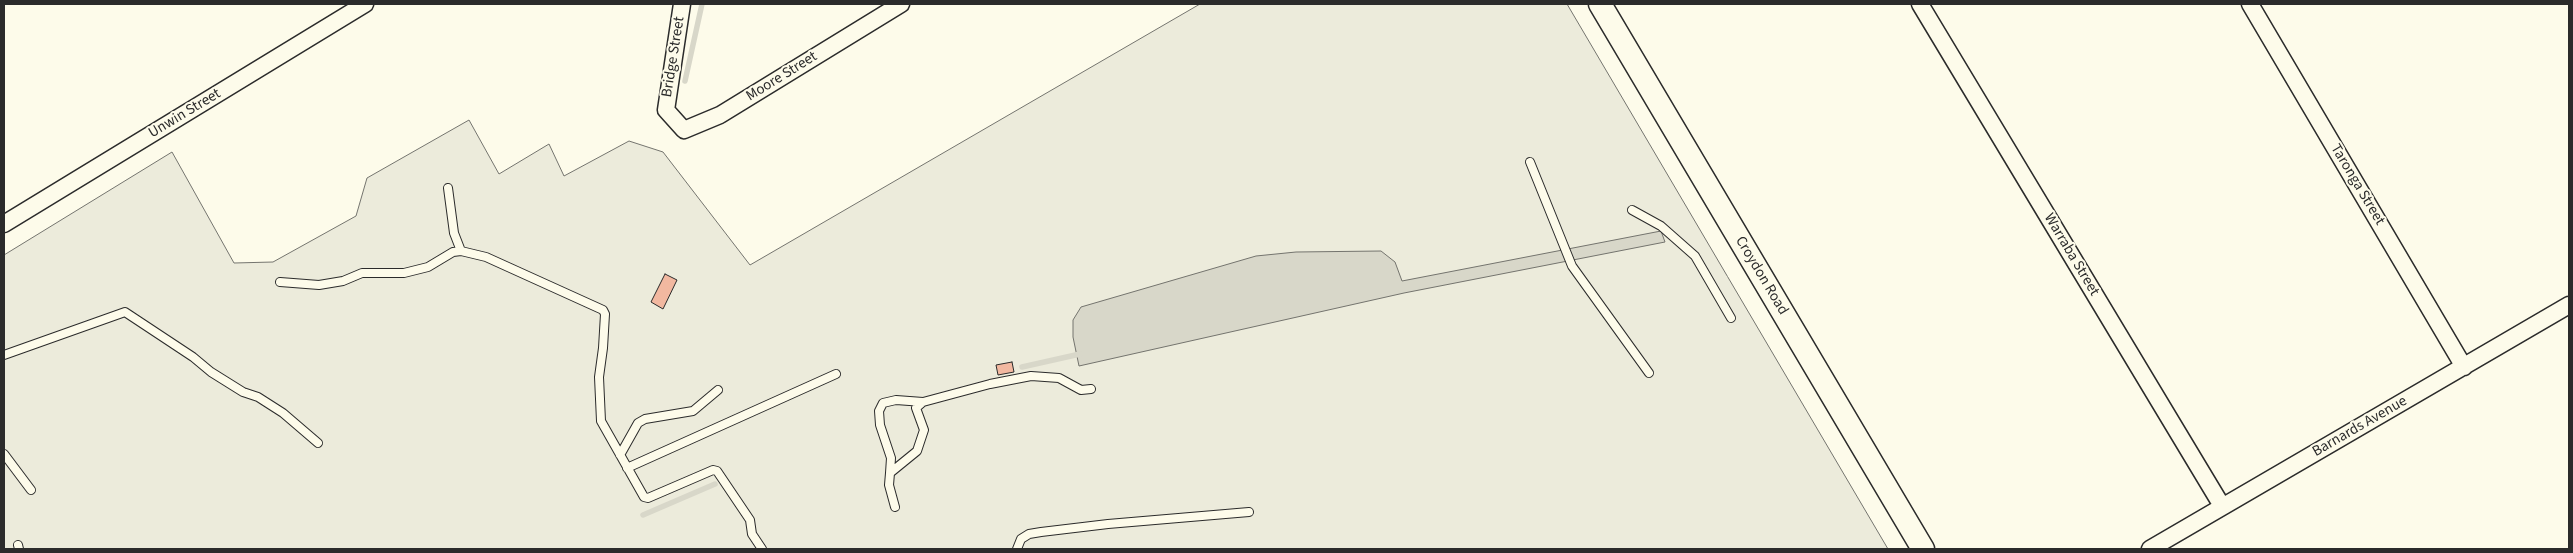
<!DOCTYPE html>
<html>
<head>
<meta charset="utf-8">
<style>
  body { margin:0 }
  #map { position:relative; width:2573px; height:553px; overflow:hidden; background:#fdfbea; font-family:"Source Sans 3",sans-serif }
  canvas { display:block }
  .frame { position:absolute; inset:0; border:5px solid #2b2b2b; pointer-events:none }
</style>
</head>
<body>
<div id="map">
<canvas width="2573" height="553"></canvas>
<div class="frame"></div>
</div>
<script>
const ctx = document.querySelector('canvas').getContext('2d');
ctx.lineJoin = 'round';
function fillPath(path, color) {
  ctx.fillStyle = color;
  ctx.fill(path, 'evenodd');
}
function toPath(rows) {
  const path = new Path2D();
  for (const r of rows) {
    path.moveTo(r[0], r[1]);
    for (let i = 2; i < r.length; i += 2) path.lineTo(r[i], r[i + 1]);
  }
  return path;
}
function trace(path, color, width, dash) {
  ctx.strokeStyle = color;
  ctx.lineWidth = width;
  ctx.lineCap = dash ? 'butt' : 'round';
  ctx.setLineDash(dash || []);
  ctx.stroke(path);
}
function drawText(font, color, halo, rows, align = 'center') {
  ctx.font = font + ' "Source Sans 3",sans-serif';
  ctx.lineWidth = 4;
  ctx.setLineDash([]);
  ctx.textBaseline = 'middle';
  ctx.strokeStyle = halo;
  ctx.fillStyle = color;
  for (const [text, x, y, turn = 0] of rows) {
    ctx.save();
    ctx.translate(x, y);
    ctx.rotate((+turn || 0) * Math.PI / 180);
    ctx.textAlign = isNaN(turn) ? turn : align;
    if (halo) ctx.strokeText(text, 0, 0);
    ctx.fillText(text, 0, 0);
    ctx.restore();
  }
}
const green = toPath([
  [1200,4,1567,4,1888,549,4,549,4,255,172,152,234,263,273,262,356,216,367,178,469,120,499,174,549,144,564,176,629,141,663,152,750,265,1200,4]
]);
fillPath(green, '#ecebdb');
trace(green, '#74746e', 1);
const water = toPath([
  [1661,231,1665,242,1404,293,1079,366,1073,337,1073,320,1081,307,1256,256,1296,252,1381,251,1395,262,1402,281,1661,231]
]);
fillPath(water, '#d8d7c9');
trace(water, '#74746e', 1);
trace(toPath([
  [685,81,702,4],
  [1022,367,1080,354],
  [643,515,715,484]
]), '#d8d7c9', 5.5);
const building = toPath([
  [665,274,677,280,663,309,651,302,665,274],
  [1012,362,1014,372,998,375,996,365,1012,362]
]);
fillPath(building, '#f2b8a0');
trace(building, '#2b2b2b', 1);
const lane = toPath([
  [1530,162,1572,266,1649,373],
  [448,188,454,233,461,251],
  [1632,210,1661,226,1695,256,1731,318],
  [280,282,319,285,343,281,362,273,404,273,428,267,453,252,461,251,486,257,603,310,605,314,603,348,599,377,601,421,644,497,648,498,713,470,717,471,750,520,752,534,762,549],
  [4,355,125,312,193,357,211,372,243,392,258,397,283,413,318,443],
  [4,454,31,490],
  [620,455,638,423,645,419,693,411,718,390],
  [627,468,836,374],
  [890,473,891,458,880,425,879,411,883,403,896,400,923,402],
  [895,507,889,485,890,473,917,451,924,430,916,408,923,402,990,384,1031,376,1059,378,1081,390,1091,389],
  [18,545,19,549],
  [1017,549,1021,539,1029,534,1041,532,1108,524,1249,512]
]);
const street = toPath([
  [682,4,666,110,684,130,720,115,901,4],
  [1920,4,2222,506],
  [2250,4,2464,367],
  [4,224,365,4],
  [2150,549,2569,305]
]);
const secondary = toPath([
  [1600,4,1923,549]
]);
trace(lane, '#2b2b2b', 10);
trace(street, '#2b2b2b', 19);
trace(secondary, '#2b2b2b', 25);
trace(lane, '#fdfbea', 8);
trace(street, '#fdfbea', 16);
trace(secondary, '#fdfbea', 22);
drawText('15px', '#2b2b2b', '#fdfbea', [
  ["Bridge Street",674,57,-81],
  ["Moore Street",782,77,-32],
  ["Unwin Street",185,114,-31],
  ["Taronga Street",2357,185,59],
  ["Warraba Street",2071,255,59],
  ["Croydon Road",1761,276,59],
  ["Barnards Avenue",2360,427,-30]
]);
</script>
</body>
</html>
